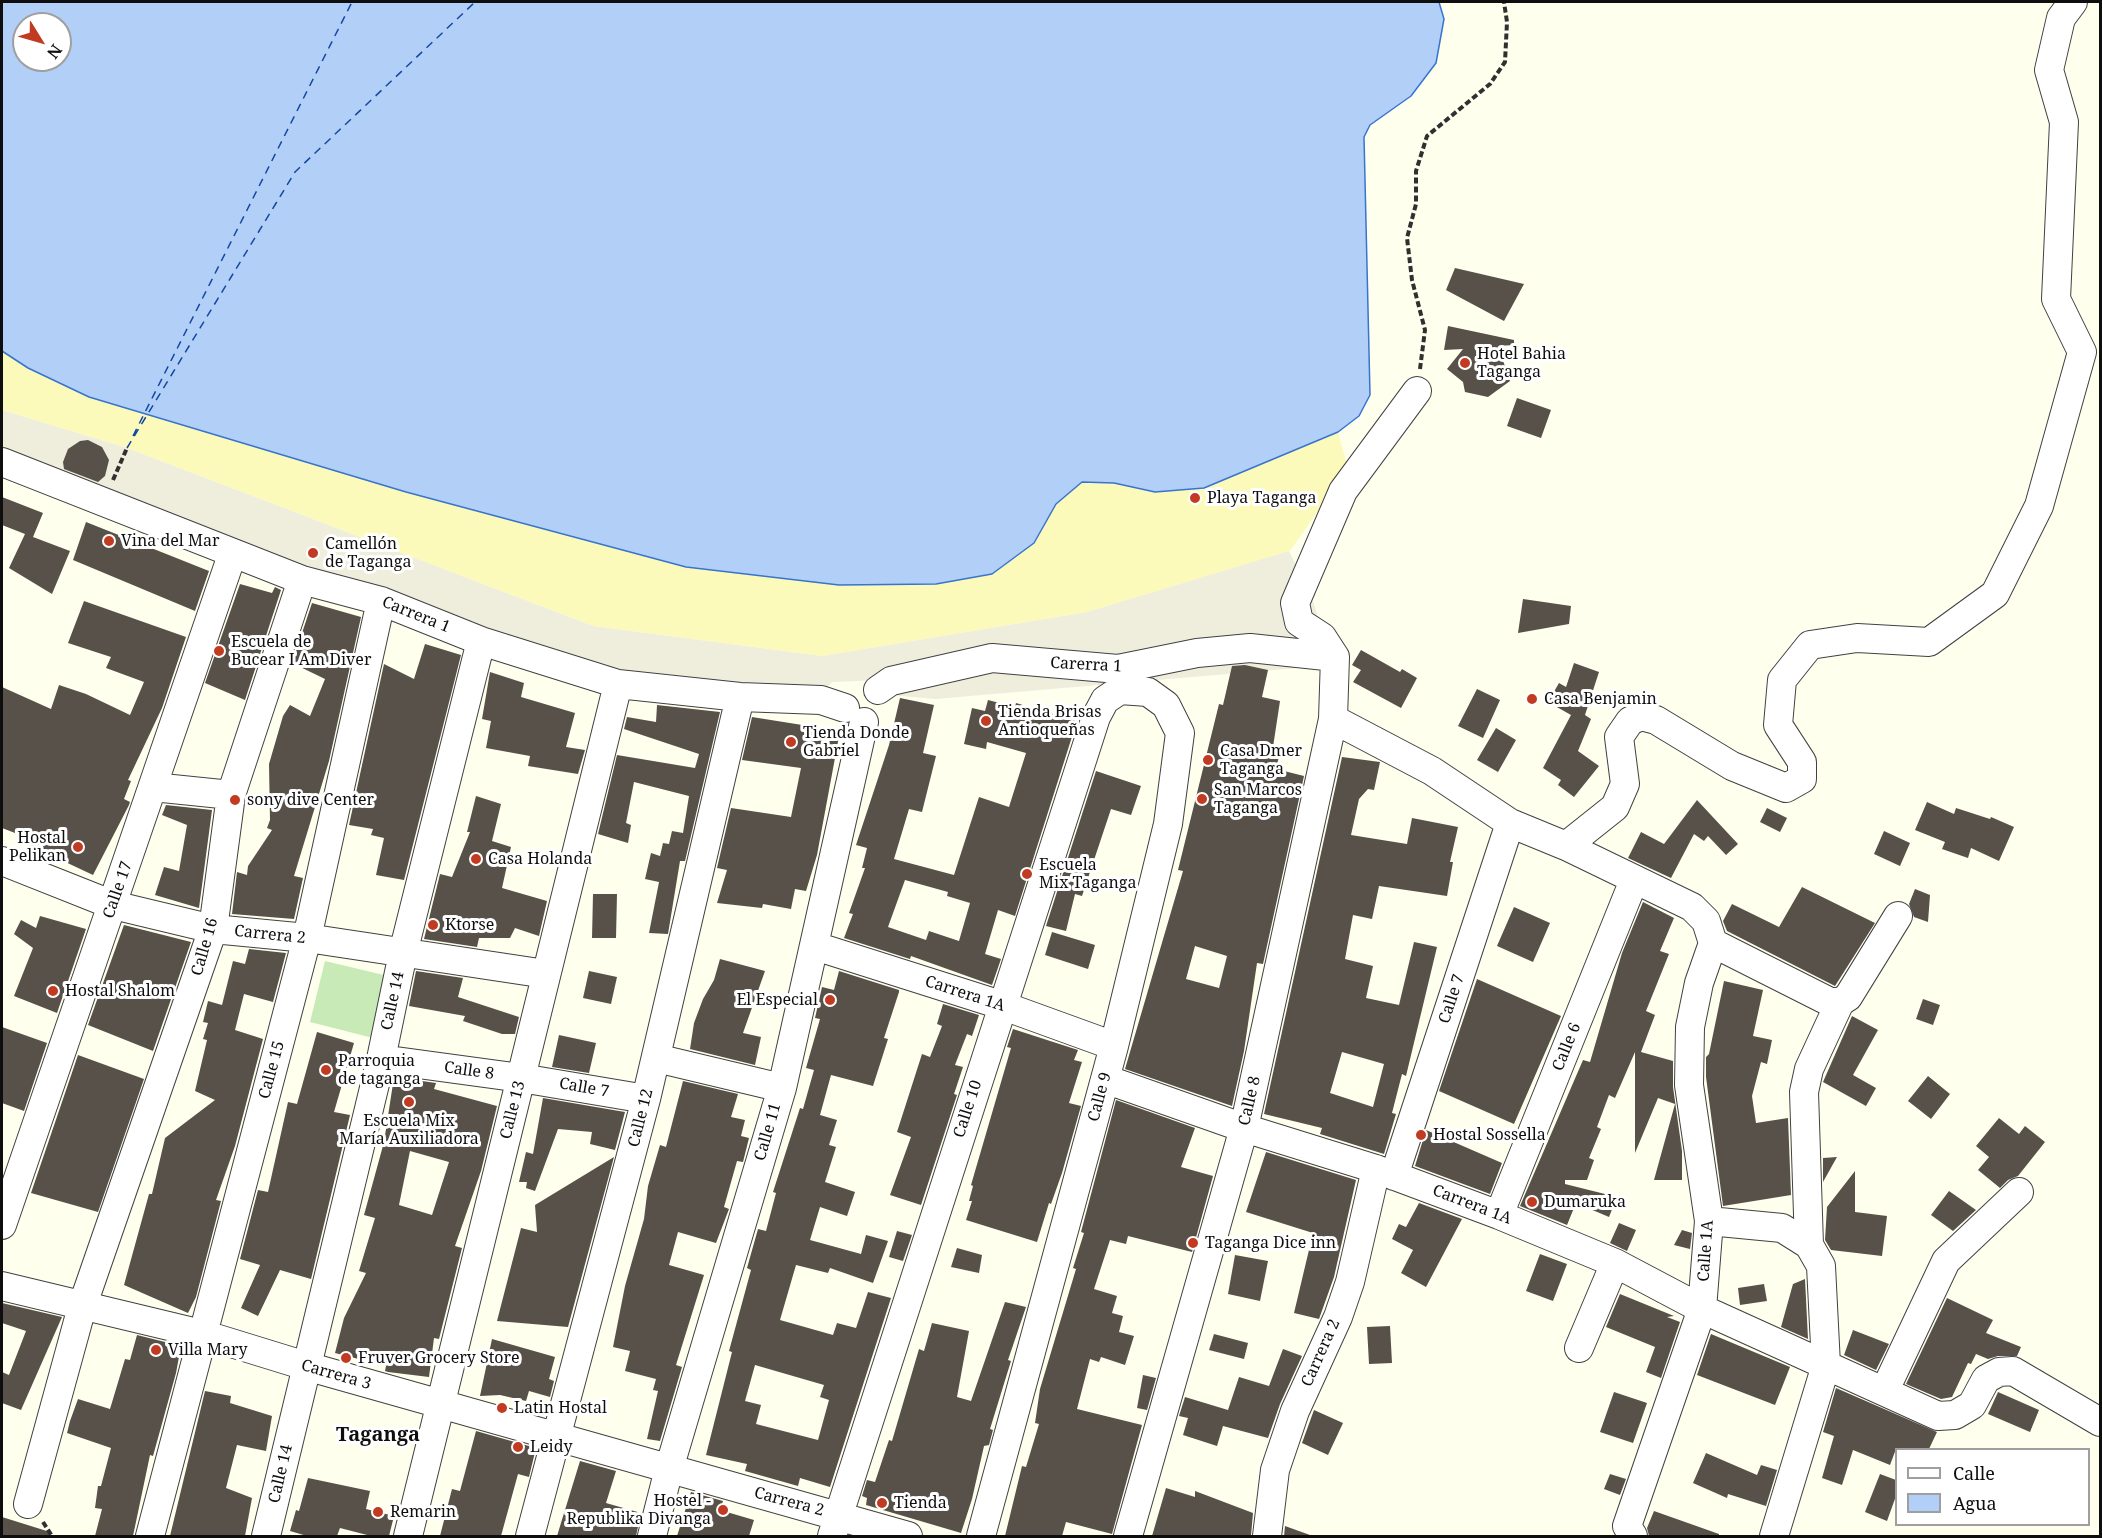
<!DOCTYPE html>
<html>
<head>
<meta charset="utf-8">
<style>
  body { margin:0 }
  #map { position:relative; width:2102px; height:1538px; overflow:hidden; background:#ffe; font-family:"Noto Serif",serif }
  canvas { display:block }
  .frame { position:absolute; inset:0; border:3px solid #0e0e0e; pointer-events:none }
  .legend { position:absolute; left:1895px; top:1448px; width:195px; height:78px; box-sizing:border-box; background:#fff; border:2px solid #9f9f9f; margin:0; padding:8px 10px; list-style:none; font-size:18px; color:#0e0e0e }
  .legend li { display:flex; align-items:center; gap:12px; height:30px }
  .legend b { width:30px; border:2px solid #9f9f9f }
  .north { position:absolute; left:12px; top:12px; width:60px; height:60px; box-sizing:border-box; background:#fff; border:2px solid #9f9f9f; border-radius:50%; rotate:127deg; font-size:16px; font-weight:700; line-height:24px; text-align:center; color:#0e0e0e }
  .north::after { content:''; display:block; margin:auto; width:21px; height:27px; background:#c13b22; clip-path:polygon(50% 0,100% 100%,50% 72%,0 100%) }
</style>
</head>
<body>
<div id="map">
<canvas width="2102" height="1538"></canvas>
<div class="frame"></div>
<ul class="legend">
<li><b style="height:8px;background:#fff"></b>Calle</li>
<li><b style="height:16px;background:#b2cff7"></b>Agua</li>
</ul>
<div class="north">N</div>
</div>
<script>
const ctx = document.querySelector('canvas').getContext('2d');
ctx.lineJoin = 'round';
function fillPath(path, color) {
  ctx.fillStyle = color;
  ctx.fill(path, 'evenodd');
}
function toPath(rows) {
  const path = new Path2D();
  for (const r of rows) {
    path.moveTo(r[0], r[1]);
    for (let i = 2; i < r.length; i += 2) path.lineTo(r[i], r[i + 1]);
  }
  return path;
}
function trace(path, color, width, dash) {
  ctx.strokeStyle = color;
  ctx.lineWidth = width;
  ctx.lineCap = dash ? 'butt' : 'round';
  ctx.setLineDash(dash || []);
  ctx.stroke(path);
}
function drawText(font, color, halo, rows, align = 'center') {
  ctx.font = font + ' "Noto Serif",serif';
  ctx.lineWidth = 6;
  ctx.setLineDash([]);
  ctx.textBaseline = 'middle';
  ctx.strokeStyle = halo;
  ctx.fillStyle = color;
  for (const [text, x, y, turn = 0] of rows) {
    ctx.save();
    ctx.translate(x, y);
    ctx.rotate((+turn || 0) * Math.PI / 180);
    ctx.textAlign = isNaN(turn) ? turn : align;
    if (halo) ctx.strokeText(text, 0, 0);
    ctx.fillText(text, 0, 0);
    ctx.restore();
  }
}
fillPath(toPath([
  [325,961,388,976,373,1038,310,1022]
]), '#c7eab7');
fillPath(toPath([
  [2,351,28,368,89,397,406,492,686,567,839,585,936,584,1034,543,1056,504,1082,482,1114,483,1155,492,1204,488,1338,432,1348,468,1290,551,1087,612,822,656,593,626,127,448,2,410]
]), '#fcfaba');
fillPath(toPath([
  [2,410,127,448,593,626,822,656,1087,612,1289,551,1312,598,1333,665,935,699,890,695,881,680,832,682,820,695,618,684,2,462]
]), '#efeedd');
const water = toPath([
  [2,2,1439,2,1444,19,1436,63,1411,96,1370,125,1364,137,1370,395,1359,416,1338,432,1204,488,1155,492,1114,483,1082,482,1056,504,1034,543,992,574,936,584,839,585,686,567,406,492,89,397,28,368,2,351,2,2],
  [24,24,60,24,60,60,24,60,24,24]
]);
fillPath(water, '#b2cff7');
trace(water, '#3774d0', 1.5);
trace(toPath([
  [133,436,352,2],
  [127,448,295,172,475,2]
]), '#1447a3', 1.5, [8, 6]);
fillPath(toPath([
  [1455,268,1524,284,1504,321,1446,290],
  [1448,326,1514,340,1514,345,1498,346,1510,381,1488,397,1465,392,1463,382,1447,369,1463,349,1444,350],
  [1517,398,1551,410,1541,438,1507,426],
  [88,440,102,447,109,460,105,476,98,482,64,469,63,462,68,449,80,441],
  [2,497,43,513,33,537,70,551,52,594,9,568,25,534,2,525],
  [86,522,209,571,195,611,73,560],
  [240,584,272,593,275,587,281,590,245,700,205,683],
  [1523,599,1571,606,1569,624,1518,633],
  [84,601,186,637,162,708,128,780,131,781,124,799,130,802,129,805,93,875,25,843,28,838,2,828,2,687,51,709,59,685,86,694,130,715,144,682,106,668,111,657,68,643],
  [312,603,361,617,329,761,294,876,303,878,294,919,232,914,237,872,247,875,248,866,272,830,267,828,270,820,269,764,283,716,290,705,310,716,325,679,292,663],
  [425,644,461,655,404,880,376,875,384,838,371,835,373,829,349,825,384,664,414,679],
  [1361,650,1400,672,1402,669,1417,678,1401,708,1353,682,1361,670,1352,665],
  [1574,663,1599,672,1585,715,1591,719,1578,751,1599,766,1574,797,1558,785,1561,780,1543,768,1571,715,1548,702,1559,683,1566,687],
  [1245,665,1268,670,1262,697,1280,701,1273,747,1281,748,1276,769,1304,776,1263,964,1257,963,1244,1051,1232,1106,1125,1069,1183,871,1178,870,1219,704,1223,705,1232,666],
  [1195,946,1227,956,1219,988,1186,979],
  [490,672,524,683,521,697,575,713,566,747,585,750,578,774,528,766,530,756,486,748,491,721,482,719],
  [1477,689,1500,700,1483,738,1458,726],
  [900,698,934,705,923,753,936,756,922,812,909,809,894,859,954,875,979,797,1009,807,1026,753,987,742,986,749,964,744,972,708,985,711,988,700,1015,707,1016,703,1077,721,1015,916,998,910,985,954,1001,959,992,985,911,956,910,959,844,938,853,914,849,913,865,868,862,868,867,848,856,845,889,745],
  [905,880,948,892,947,896,970,903,959,941,929,931,926,940,888,927],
  [657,705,720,712,685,861,680,861,668,934,649,933,659,882,645,879,651,853,660,856,663,843,669,844,672,831,683,833,689,796,634,782,626,823,631,825,628,843,598,834,617,755,695,768,699,754,624,729,627,717,656,722],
  [752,717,840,731,817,855,806,891,795,889,791,909,763,904,762,908,717,903,727,870,717,868,731,808,791,817,801,768,742,760],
  [1496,728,1516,740,1498,772,1477,760],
  [1342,757,1380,762,1374,790,1368,789,1359,799,1351,835,1407,844,1412,818,1458,827,1450,862,1453,862,1447,896,1379,886,1372,919,1353,915,1345,959,1373,966,1366,998,1399,1005,1414,942,1437,947,1406,1076,1402,1074,1392,1113,1396,1114,1384,1154,1320,1134,1322,1128,1264,1114],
  [1342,1052,1384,1064,1373,1107,1330,1093],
  [1096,771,1141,786,1131,815,1111,809,1082,896,1075,894,1066,931,1046,926],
  [476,796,501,804,492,841,511,847,502,888,547,901,539,936,515,928,510,938,479,938,477,947,424,939,440,874,452,877,470,832,467,832],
  [1697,800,1738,844,1726,855,1708,836,1704,841,1694,834,1671,878,1628,858,1641,832,1664,844],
  [1927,802,1954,814,1956,808,1990,819,1991,817,2014,827,1999,861,1971,848,1968,858,1942,849,1945,842,1915,830],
  [166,805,212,810,199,908,155,895,164,867,179,871,187,825,162,815],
  [1767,808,1787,818,1780,832,1760,822],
  [1884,831,1910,843,1900,866,1874,854],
  [1802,887,1875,923,1835,986,1727,931,1723,921,1732,904,1779,927],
  [1915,889,1930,895,1928,922,1914,917,1909,904],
  [593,894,617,894,616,938,592,938],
  [1643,902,1674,918,1660,951,1669,954,1646,1011,1655,1015,1641,1052,1673,1061,1673,1087,1682,1151,1682,1180,1654,1180,1675,1104,1658,1098,1635,1153,1635,1052,1615,1098,1609,1095,1597,1127,1601,1129,1589,1158,1594,1160,1587,1180,1565,1180,1565,1184,1617,1197,1609,1217,1576,1203,1567,1225,1520,1206,1583,1060,1590,1062,1622,953],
  [1514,907,1550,923,1533,962,1497,946],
  [40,916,86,929,57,1013,14,996,33,948,14,934,21,920,36,928],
  [124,925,191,942,153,1051,88,1025],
  [1052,932,1095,945,1088,969,1045,955],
  [249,949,286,953,273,1002,244,994,235,1030,263,1039,235,1146,216,1200,221,1201,196,1297,188,1313,124,1285,149,1194,152,1194,165,1138,215,1100,195,1091,207,1040,203,1039,208,1023,203,1022,208,1001,222,1005,233,961,245,964],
  [720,959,765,971,743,1033,761,1037,755,1065,690,1049,694,1023,703,999,714,980],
  [416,971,463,978,458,997,519,1017,515,1034,502,1034,463,1021,465,1016,409,1006],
  [589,971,617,977,611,1004,583,998],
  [839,971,899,990,899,992,884,1038,888,1039,873,1086,831,1075,820,1115,837,1120,829,1145,836,1147,825,1182,855,1192,847,1216,820,1207,810,1240,861,1254,866,1235,888,1241,873,1283,830,1268,828,1273,796,1265,780,1320,833,1335,837,1323,856,1328,868,1292,891,1298,830,1487,800,1478,798,1486,745,1471,747,1464,706,1455,732,1352,729,1351,751,1270,747,1268,758,1229,766,1231,776,1193,773,1192,800,1108,803,1109,814,1070,806,1068,820,1019,815,1018,822,987,834,990],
  [755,1365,824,1385,820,1397,829,1400,818,1440,756,1424,761,1405,745,1401],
  [1477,979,1561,1016,1514,1124,1439,1091],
  [1724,981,1763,990,1753,1036,1772,1040,1767,1064,1761,1062,1752,1096,1756,1123,1788,1118,1791,1195,1723,1206,1706,1077,1706,1057,1709,1054],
  [1923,999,1940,1005,1933,1025,1916,1019],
  [943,1004,979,1015,972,1036,967,1034,955,1065,963,1067,954,1094,957,1095,921,1205,890,1195,911,1137,897,1132,922,1054,930,1057,942,1026,937,1024],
  [1852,1016,1878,1030,1853,1075,1876,1088,1866,1106,1823,1082],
  [2,1027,47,1043,24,1111,2,1103],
  [1013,1029,1078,1050,1074,1060,1082,1062,1069,1103,1081,1106,1062,1173,1051,1204,1049,1203,1037,1242,966,1220,972,1201,969,1201,973,1186,971,1185,1011,1048,1007,1047],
  [317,1032,354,1043,334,1112,350,1115,311,1279,280,1270,258,1316,241,1308,260,1265,240,1259,258,1190,268,1192,288,1102,297,1104],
  [559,1035,596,1043,589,1073,552,1067],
  [78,1055,144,1079,98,1212,31,1193],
  [1928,1076,1950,1094,1931,1119,1908,1101],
  [394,1077,436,1083,434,1089,497,1106,481,1171,455,1246,462,1248,439,1339,434,1338,429,1377,388,1372,385,1371,386,1366,335,1353,344,1318,366,1273,359,1271,375,1218,364,1215,384,1142],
  [410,1151,449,1162,432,1215,399,1205],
  [683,1081,738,1094,731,1117,745,1120,741,1136,749,1138,743,1162,737,1161,724,1207,729,1209,716,1243,678,1232,669,1265,704,1275,676,1365,682,1367,660,1441,647,1439,658,1391,653,1390,656,1379,625,1371,630,1351,613,1347,625,1286,644,1219,648,1186,660,1145,666,1147],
  [543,1098,625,1112,615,1150,590,1144,592,1132,558,1129,535,1191,526,1188,527,1182,519,1182,526,1152,533,1154],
  [1116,1100,1195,1128,1181,1167,1213,1176,1192,1252,1128,1236,1126,1244,1110,1240,1094,1289,1117,1296,1112,1313,1123,1316,1119,1332,1134,1336,1125,1365,1101,1357,1099,1362,1090,1359,1077,1409,1142,1425,1112,1534,1066,1522,1062,1536,1005,1536,1022,1466,1026,1467,1039,1424,1035,1423,1040,1389,1076,1269,1073,1268,1084,1233,1081,1232],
  [1999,1118,2019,1134,2025,1126,2045,1142,2018,1176,2008,1180,2000,1188,1978,1170,1989,1157,1976,1146],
  [1426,1130,1502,1163,1490,1194,1415,1166],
  [1266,1152,1356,1180,1334,1277,1319,1319,1294,1313,1313,1233,1246,1212],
  [614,1157,568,1327,497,1321,521,1228,537,1232,535,1205],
  [1837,1157,1823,1182,1823,1158],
  [1855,1171,1855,1212,1887,1216,1882,1256,1831,1250,1825,1240,1827,1207],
  [1949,1191,1976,1210,1953,1231,1931,1215],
  [1419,1203,1462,1219,1426,1287,1401,1273,1413,1250,1392,1239,1399,1224,1406,1227],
  [1619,1223,1636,1230,1627,1251,1610,1243],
  [1682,1230,1692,1233,1690,1249,1674,1245],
  [897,1231,912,1235,903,1261,889,1257],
  [957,1248,982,1255,979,1273,951,1267],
  [1540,1254,1567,1264,1553,1301,1526,1291],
  [1235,1255,1268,1261,1260,1301,1228,1294],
  [1805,1279,1808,1339,1781,1327,1793,1284],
  [1764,1284,1767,1301,1740,1305,1738,1288],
  [1620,1294,1674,1316,1667,1317,1680,1322,1661,1378,1646,1372,1655,1347,1606,1327],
  [1947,1298,1993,1320,1986,1333,2021,1347,2017,1356,1998,1356,1988,1359,1976,1354,1971,1364,1968,1363,1952,1397,1941,1399,1906,1384],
  [1005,1302,1026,1307,1008,1360,1011,1361,990,1429,993,1430,989,1445,984,1446,972,1499,961,1533,866,1505,867,1498,862,1496,867,1480,875,1482,889,1440,892,1441,919,1349,924,1351,932,1323,969,1331,957,1397,971,1401],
  [2,1303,62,1317,21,1410,2,1403,2,1372,9,1375,26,1331,2,1323],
  [1390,1326,1392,1363,1369,1364,1367,1327],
  [1853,1330,1889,1344,1876,1370,1844,1355],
  [1214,1334,1248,1343,1244,1359,1209,1350],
  [1711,1334,1790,1367,1775,1405,1697,1375],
  [137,1335,181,1346,176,1373,153,1456,150,1455,133,1536,95,1536,102,1509,95,1508,98,1486,101,1486,111,1448,67,1433,70,1421,78,1399,110,1409,125,1359,130,1360],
  [492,1339,555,1357,549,1379,554,1381,550,1397,529,1391,526,1401,500,1395,480,1396],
  [1283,1349,1302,1356,1280,1404,1268,1438,1223,1426,1217,1446,1183,1435,1188,1418,1179,1416,1185,1397,1228,1410,1239,1377,1269,1386],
  [1143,1375,1156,1378,1147,1410,1137,1408],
  [1836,1388,1937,1432,1929,1449,1896,1449,1890,1465,1853,1450,1842,1485,1822,1478,1834,1436,1823,1432],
  [205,1391,231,1396,230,1403,272,1416,266,1451,237,1445,226,1488,252,1498,245,1536,170,1536],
  [1614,1392,1647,1403,1633,1443,1600,1432],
  [1998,1392,2039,1410,2030,1432,1988,1414],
  [1314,1410,1343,1423,1328,1455,1302,1443],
  [476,1431,536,1448,529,1477,518,1474,501,1536,440,1536,452,1489,460,1491],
  [1706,1453,1757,1475,1761,1465,1777,1470,1766,1506,1728,1494,1727,1498,1693,1483],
  [580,1461,616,1471,606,1503,641,1513,636,1536,557,1536],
  [1610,1474,1626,1479,1620,1495,1604,1489],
  [1880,1474,1896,1480,1896,1496,1887,1521,1865,1512],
  [308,1478,370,1491,366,1509,394,1516,389,1536,371,1536,340,1528,337,1536,307,1536,290,1531,296,1510,299,1511],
  [1166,1488,1195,1497,1195,1491,1253,1513,1251,1536,1152,1536],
  [691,1492,723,1501,720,1510,754,1520,749,1536,677,1536],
  [1654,1511,1719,1534,1719,1536,1649,1536,1647,1528],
  [2,1517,50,1532,49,1536,2,1536],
  [1285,1526,1310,1535,1309,1536,1284,1536]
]), '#57514a');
const minor = toPath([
  [2,462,302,580,381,601,481,641,618,684,740,697,821,700,845,708],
  [1335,657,1322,637,1299,622,1295,603,1343,491,1417,391],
  [878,690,891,681,992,658,1118,669,1197,653,1250,648,1335,657],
  [1333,719,1432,771,1510,823,1566,846,1692,907,1706,921,1713,943,1699,983,1690,1027,1689,1085,1709,1221,1702,1309,1627,1526,1633,1536],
  [153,787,231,795],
  [1566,846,1615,807,1625,784,1619,737,1630,721,1641,716,1656,720,1732,766,1786,788,1802,779,1802,762,1778,725,1782,680,1810,645,1857,638,1929,642,1995,594,2039,506,2082,352,2056,299,2064,122,2049,70,2061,18,2073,2],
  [2,861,113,905,213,929,307,938,546,974],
  [1713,943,1830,1002,1840,1002,1848,997,1898,916],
  [815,946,1001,1005,1114,1046],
  [656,1058,782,1088],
  [381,1059,521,1078,646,1099],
  [1105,1079,1244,1128,1376,1169,1499,1215,1615,1263,1702,1309,1938,1416,1955,1415,1972,1405,1986,1379,1999,1372,2013,1371,2100,1422],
  [1394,1176,1510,823],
  [1499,1215,1634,880],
  [1709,1221,1782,1228,1809,1245,1821,1266,1826,1365,1774,1536],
  [2,1225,232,555],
  [1809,1245,1804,1092,1809,1069,1840,1002],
  [2,1286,202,1334,306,1366,908,1536],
  [1579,1348,1615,1263],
  [1885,1390,1946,1261,2019,1192],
  [28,1504,82,1307,213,929,231,795,302,580],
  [150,1536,307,938,381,601],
  [266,1536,381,1059,403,953,481,641],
  [408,1536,618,684],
  [530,1536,646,1099,740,697],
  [652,1536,669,1469,782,1088,864,722],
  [832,1536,1096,717,1105,700,1120,690,1148,692,1166,705,1180,733,1168,824,1114,1046,981,1536],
  [1128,1536,1244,1128,1333,719,1335,657],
  [1267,1536,1275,1470,1295,1411,1338,1317,1350,1282,1376,1169]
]);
trace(minor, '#414141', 30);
trace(toPath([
  [1420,369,1425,330,1412,280,1407,238,1416,204,1416,171,1427,136,1490,84,1505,62,1507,22,1504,2],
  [113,480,127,448],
  [43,1522,52,1536]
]), '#303030', 4, [6, 3]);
trace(minor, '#fff', 28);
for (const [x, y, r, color] of [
  [1465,363,6,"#c13b22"],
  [1195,498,6,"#c13b22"],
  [109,541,6,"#c13b22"],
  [313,553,6,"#c13b22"],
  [219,651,6,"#c13b22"],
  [1532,699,6,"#c13b22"],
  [986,721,6,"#c13b22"],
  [791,742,6,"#c13b22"],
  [1208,760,6,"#c13b22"],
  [1202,799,6,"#c13b22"],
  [235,800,6,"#c13b22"],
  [78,847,6,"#c13b22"],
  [476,859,6,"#c13b22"],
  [1027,874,6,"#c13b22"],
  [433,925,6,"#c13b22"],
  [53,991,6,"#c13b22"],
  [830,1000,6,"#c13b22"],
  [326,1070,6,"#c13b22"],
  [409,1102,6,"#c13b22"],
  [1421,1135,6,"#c13b22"],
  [1532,1202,6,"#c13b22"],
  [1193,1243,6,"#c13b22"],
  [156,1350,6,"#c13b22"],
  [346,1358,6,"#c13b22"],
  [502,1408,6,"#c13b22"],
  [518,1447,6,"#c13b22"],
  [882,1503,6,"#c13b22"],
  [723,1510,6,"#c13b22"],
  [378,1512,6,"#c13b22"]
]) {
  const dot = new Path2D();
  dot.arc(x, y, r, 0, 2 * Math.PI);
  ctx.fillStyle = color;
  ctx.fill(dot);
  trace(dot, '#fff', 2);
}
drawText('16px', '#0e0e0e', '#fff', [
  ["Hotel Bahia",1477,354],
  ["Taganga",1477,372],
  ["Playa Taganga",1207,498],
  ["Vina del Mar",121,541],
  ["Camellón",325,544],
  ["de Taganga",325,562],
  ["Escuela de",231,642],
  ["Bucear I Am Diver",231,660],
  ["Casa Benjamin",1544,699],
  ["Tienda Brisas",998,712],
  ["Antioqueñas",998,730],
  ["Tienda Donde",803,733],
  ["Gabriel",803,751],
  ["Casa Dmer",1220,751],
  ["Taganga",1220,769],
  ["San Marcos",1214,790],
  ["Taganga",1214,808],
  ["sony dive Center",247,800],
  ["Hostal",66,838,"right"],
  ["Pelikan",66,856,"right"],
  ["Casa Holanda",488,859],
  ["Escuela",1039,865],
  ["Mix Taganga",1039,883],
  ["Ktorse",445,925],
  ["Hostal Shalom",65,991],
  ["El Especial",818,1000,"right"],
  ["Parroquia",338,1061],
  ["de taganga",338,1079],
  ["Escuela Mix",409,1121,"center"],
  ["María Auxiliadora",409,1139,"center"],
  ["Hostal Sossella",1433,1135],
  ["Dumaruka",1544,1202],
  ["Taganga Dice inn",1205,1243],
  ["Villa Mary",168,1350],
  ["Fruver Grocery Store",358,1358],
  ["Latin Hostal",514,1408],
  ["Leidy",530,1447],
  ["Hostel -",711,1501,"right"],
  ["Republika Divanga",711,1519,"right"],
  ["Tienda",894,1503],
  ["Remarin",390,1512]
], 'left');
drawText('16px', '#0e0e0e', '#fff', [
  ["Carrera 1",416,615,22],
  ["Carerra 1",1086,665,3],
  ["Calle 17",118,890,-71],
  ["Carrera 2",270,935,6],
  ["Calle 16",205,947,-74],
  ["Carrera 1A",965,994,18],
  ["Calle 7",1452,999,-72],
  ["Calle 14",393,1001,-78],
  ["Calle 6",1567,1047,-68],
  ["Calle 15",272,1070,-75],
  ["Calle 8",469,1071,8],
  ["Calle 7",584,1088,10],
  ["Calle 9",1100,1097,-75],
  ["Calle 8",1250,1101,-77],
  ["Calle 10",968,1109,-72],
  ["Calle 13",513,1110,-76],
  ["Calle 12",641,1118,-76],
  ["Calle 11",768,1132,-74],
  ["Carrera 1A",1472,1205,21],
  ["Calle 1A",1706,1251,-86],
  ["Carrera 2",1321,1353,-66],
  ["Carrera 3",336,1375,16],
  ["Calle 14",281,1474,-77],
  ["Carrera 2",789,1502,15]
]);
drawText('bold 20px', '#0e0e0e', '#fff', [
  ["Taganga",378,1435]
]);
</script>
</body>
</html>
